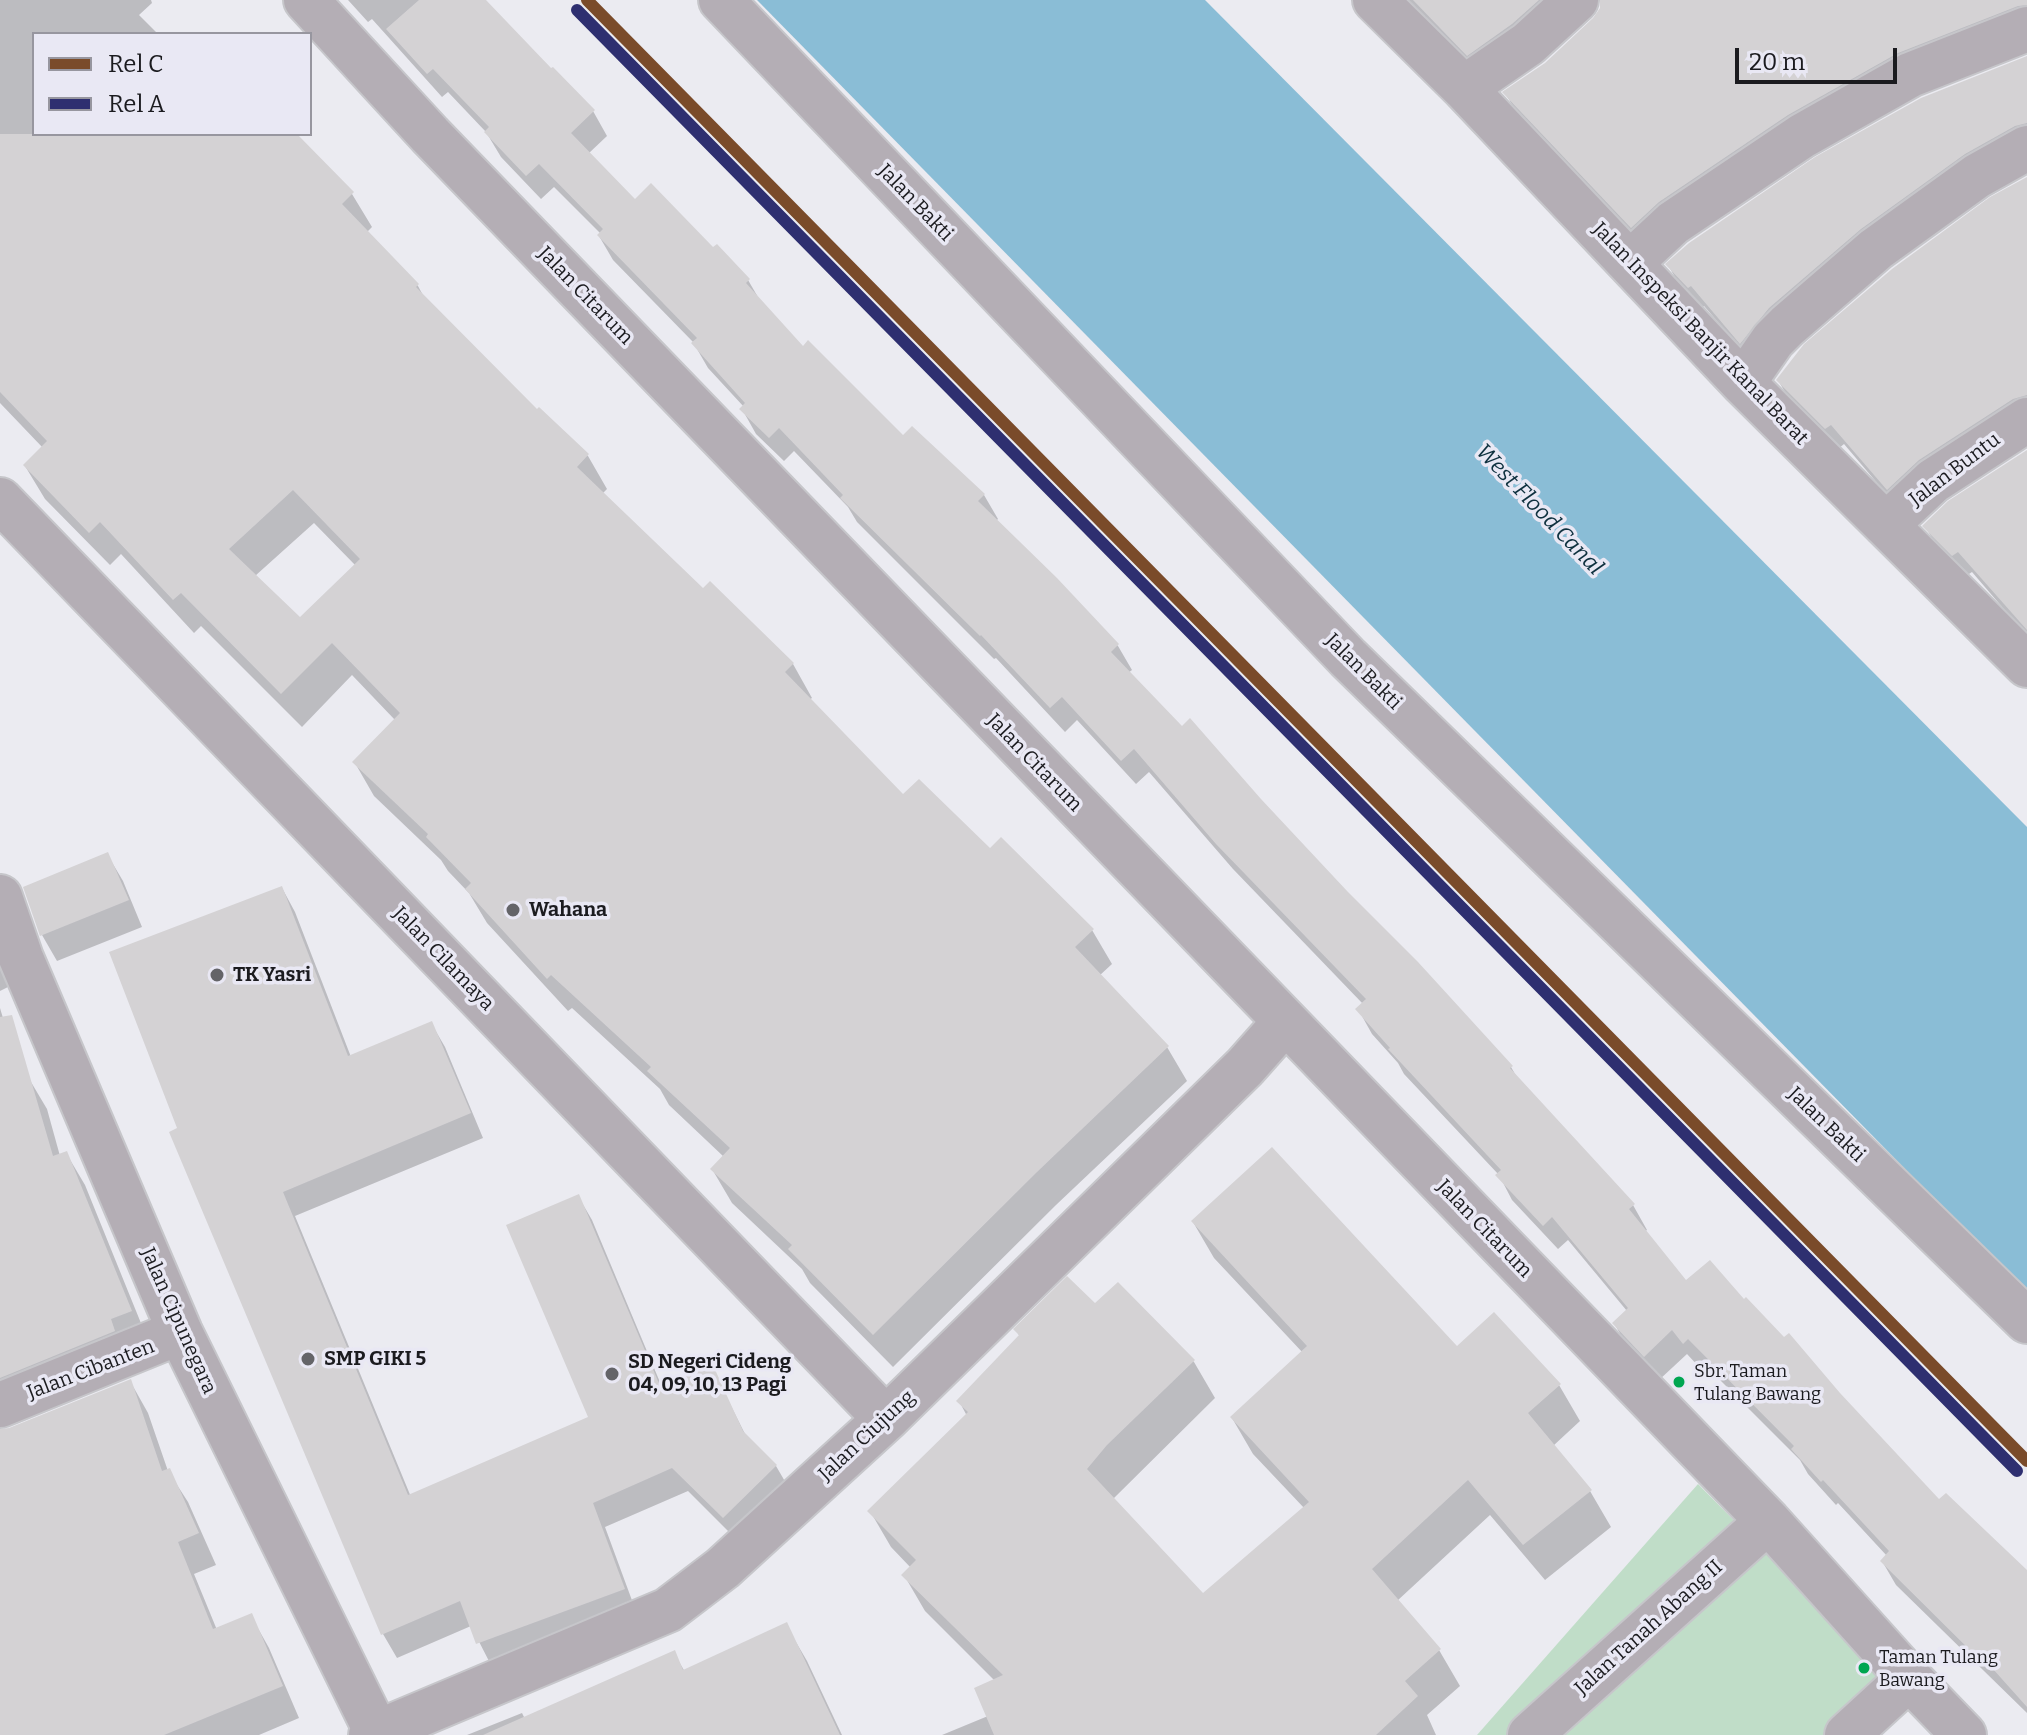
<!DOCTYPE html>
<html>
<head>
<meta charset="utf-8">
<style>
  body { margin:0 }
  #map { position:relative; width:2027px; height:1735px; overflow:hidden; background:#ebebf1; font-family:Bitter,serif }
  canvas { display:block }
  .legend { position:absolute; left:32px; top:32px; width:280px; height:104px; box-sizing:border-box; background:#e9e8f4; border:2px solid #97969f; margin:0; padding:10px 14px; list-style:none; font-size:24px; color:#1b1b1f }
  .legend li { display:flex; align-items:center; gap:16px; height:40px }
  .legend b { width:40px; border:2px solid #97969f }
  .scale { position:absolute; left:1735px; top:48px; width:162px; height:36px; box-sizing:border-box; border:4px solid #1b1b1f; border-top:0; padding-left:10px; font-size:24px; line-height:28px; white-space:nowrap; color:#1b1b1f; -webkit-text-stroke:6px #e9e8f4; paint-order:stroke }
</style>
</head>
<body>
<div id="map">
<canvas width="2027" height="1735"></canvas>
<ul class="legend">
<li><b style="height:10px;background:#7a4b2a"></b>Rel C</li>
<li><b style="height:10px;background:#2e2f70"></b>Rel A</li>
</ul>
<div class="scale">20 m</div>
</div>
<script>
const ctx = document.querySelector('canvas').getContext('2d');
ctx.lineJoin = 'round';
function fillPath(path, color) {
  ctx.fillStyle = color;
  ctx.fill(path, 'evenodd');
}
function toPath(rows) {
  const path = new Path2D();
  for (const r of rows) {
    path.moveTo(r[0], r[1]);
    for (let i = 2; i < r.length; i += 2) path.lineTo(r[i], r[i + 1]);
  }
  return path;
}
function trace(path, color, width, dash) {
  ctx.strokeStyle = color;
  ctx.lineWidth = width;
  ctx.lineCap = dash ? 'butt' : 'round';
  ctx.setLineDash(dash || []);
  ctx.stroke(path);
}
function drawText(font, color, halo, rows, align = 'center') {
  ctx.font = font + ' Bitter,serif';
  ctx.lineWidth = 7;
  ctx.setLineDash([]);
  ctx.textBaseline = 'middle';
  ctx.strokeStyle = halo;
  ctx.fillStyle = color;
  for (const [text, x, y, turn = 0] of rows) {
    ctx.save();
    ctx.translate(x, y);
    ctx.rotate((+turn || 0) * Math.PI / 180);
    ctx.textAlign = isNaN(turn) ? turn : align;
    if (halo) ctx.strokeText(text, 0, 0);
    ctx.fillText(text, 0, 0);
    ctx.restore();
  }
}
fillPath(toPath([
  [1698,1484,1895,1683,1843,1735,1477,1735]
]), '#c0ddc8');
fillPath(toPath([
  [757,0,1205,0,2027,827,2027,1293]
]), '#8abdd6');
fillPath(toPath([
  [0,0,151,0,152,3,139,15,158,34,34,34,34,134,295,134,352,194,372,227,367,232,418,286,425,299,537,411,539,410,588,456,607,489,602,494,703,591,793,664,812,698,809,700,903,797,990,851,1092,930,1112,964,1099,976,1167,1047,1187,1081,1056,1205,893,1367,810,1283,802,1269,732,1203,712,1169,724,1157,669,1105,660,1089,572,1008,568,1011,487,923,469,893,448,871,441,860,374,796,355,763,395,720,352,675,302,727,201,626,194,633,121,554,110,565,45,499,25,466,43,448,0,403],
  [314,523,356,566,300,620,255,576],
  [348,0,483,0,593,111,607,136,588,154,635,201,713,250,748,280,762,304,802,349,903,438,984,495,998,519,996,521,1056,579,1118,646,1132,670,1128,673,1181,729,1260,801,1511,1067,1519,1081,1633,1205,1647,1230,1644,1232,1686,1283,1743,1302,1839,1395,1939,1502,2027,1574,2027,1713,1896,1585,1882,1561,1887,1556,1838,1503,1836,1505,1808,1474,1800,1460,1703,1363,1699,1367,1687,1354,1659,1380,1628,1348,1614,1323,1627,1311,1568,1240,1558,1249,1512,1200,1499,1175,1404,1074,1398,1063,1372,1034,1358,1009,1363,1004,1233,869,1149,772,1136,784,1077,720,1065,732,996,658,994,659,857,522,848,507,794,451,784,461,756,434,742,409,744,407,708,368,693,342,613,260,599,236,601,234,554,187,541,199,501,157,486,132,448,92,442,97,372,19,368,22],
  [1400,0,1575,0,1480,75],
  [1602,0,2027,0,2027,27,1644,248,1517,113,1505,93,1546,64,1594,20,1601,9],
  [2027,58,2027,147,1753,363,1704,306,1701,308,1680,286,1668,265],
  [2027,179,2027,419,1900,510,1844,444,1838,449,1790,401,1778,380],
  [2027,452,2027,636,1972,572,1966,576,1937,547,1925,526],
  [107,854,123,881,142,927,57,961,42,935],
  [282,888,295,912,351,1057,431,1023,445,1047,483,1138,295,1216,411,1497,591,1418,578,1196,592,1220,662,1387,711,1366,747,1438,776,1466,790,1490,738,1541,688,1491,605,1527,637,1614,492,1667,471,1626,397,1658,383,1634,179,1129],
  [0,957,10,986,0,991],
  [0,1008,21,1079,28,1077,47,1109,60,1156,66,1153,85,1185,149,1343,0,1421],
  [1193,1222,1457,1349,1559,1385,1580,1421,1553,1446,1590,1491,1611,1527,1545,1580,1490,1515,1397,1601,1439,1650,1460,1686,1427,1715,1436,1735,942,1735,988,1716,995,1681,925,1611,904,1575,911,1568,891,1547,870,1511,967,1416,959,1401,1020,1337,1016,1330,1095,1306,1118,1284,1194,1362,1215,1398,1113,1499,1203,1595,1305,1509,1253,1454,1232,1418,1303,1353,1214,1258],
  [130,1381,148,1413,168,1471,188,1502,216,1565,194,1574,217,1630,251,1616,269,1648,299,1718,259,1735,0,1735,0,1431,9,1430],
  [786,1625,807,1661,842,1735,467,1735,522,1713,525,1719,674,1653,685,1672]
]), '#0003');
fillPath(toPath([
  [419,0,486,0,551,68,553,67,595,110,571,133,635,199,651,183,713,247,717,244,750,279,746,283,803,346,808,340,903,435,912,426,985,494,978,501,1057,578,1119,644,1111,652,1182,726,1190,718,1261,799,1348,892,1418,962,1513,1066,1510,1068,1635,1204,1629,1209,1686,1280,1710,1260,1744,1299,1746,1297,1784,1337,1789,1333,1840,1393,1939,1499,1946,1493,2027,1570,2027,1707,1993,1669,1991,1671,1880,1561,1889,1551,1823,1480,1821,1482,1791,1449,1794,1446,1688,1339,1683,1344,1672,1330,1644,1357,1612,1323,1628,1308,1552,1217,1543,1226,1495,1175,1501,1170,1388,1049,1390,1048,1355,1009,1366,999,1216,844,1134,749,1121,761,1062,697,1050,708,981,635,980,636,840,498,843,495,779,428,769,438,739,409,745,403,691,343,697,338,597,235,603,229,539,164,526,176,484,132,489,127,433,69,427,74,386,29],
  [1413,0,1539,0,1512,24,1467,56],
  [1600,0,2027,0,2027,5,2018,6,1898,53,1788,115,1659,202,1631,228,1502,92,1545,63,1593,18,1600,8],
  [2027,56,2027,123,2015,126,1965,154,1861,229,1769,308,1740,344,1691,286,1688,288,1665,264,1689,243,1815,157,1921,98],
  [0,134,297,134,354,192,342,204,419,284,416,287,537,409,539,407,589,454,577,467,703,588,710,581,794,663,785,672,903,794,919,779,990,848,1001,837,1094,929,1075,947,1169,1046,1037,1172,873,1335,788,1249,792,1245,710,1169,730,1148,647,1071,651,1067,551,975,547,979,465,889,471,883,426,837,428,834,352,762,400,713,332,643,281,694,181,593,173,600,100,522,89,533,23,465,47,441,0,392],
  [293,490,360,559,300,617,229,549],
  [2027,177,2027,395,2013,399,1919,460,1887,490,1831,425,1825,429,1776,380,1804,344,1892,269,1990,197],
  [2027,450,2027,630,1958,552,1952,556,1922,526,1948,501],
  [108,852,129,900,40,936,23,887],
  [282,886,348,1056,432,1021,471,1113,283,1192,408,1495,588,1417,506,1225,579,1194,660,1386,712,1363,743,1431,777,1465,723,1518,672,1468,593,1503,625,1589,476,1644,460,1601,381,1635,169,1132,177,1128,109,952],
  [12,1015,53,1156,67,1151,132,1311,111,1319,115,1331,0,1378,0,1017],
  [1272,1147,1457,1346,1494,1312,1561,1384,1528,1413,1592,1490,1523,1545,1468,1480,1372,1569,1441,1649,1405,1681,1418,1696,1376,1735,994,1735,974,1688,1003,1675,901,1575,916,1560,867,1511,968,1412,956,1401,1019,1335,1013,1329,1067,1276,1095,1303,1118,1282,1195,1360,1107,1445,1087,1469,1203,1593,1309,1502,1230,1417,1307,1346,1191,1221],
  [131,1379,162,1471,170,1468,199,1533,178,1542,213,1629,252,1613,283,1686,164,1735,0,1735,0,1429,9,1428],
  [787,1622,840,1735,483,1735,675,1650,683,1670]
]), '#d4d2d4');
const minor = toPath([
  [306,0,430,135,1768,1521,1909,1678,1964,1735],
  [721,0,1348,658,2027,1321],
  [1375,0,1464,88,1743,383,2027,665],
  [1464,88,1528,44,1576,0],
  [1630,263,1673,223,1802,136,1910,75,2027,29],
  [1743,383,1773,340,1787,326,1876,249,1977,176,2027,148],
  [0,500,886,1419],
  [1886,525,1933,481,2027,420],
  [0,897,21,958,180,1332,378,1735],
  [0,1405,180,1332],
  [371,1735,668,1610,723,1568,886,1419,1245,1067,1284,1023],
  [1530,1735,1768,1521],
  [1847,1735,1909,1678]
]);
trace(minor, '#c6c6ca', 48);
trace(minor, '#b4aeb5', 44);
trace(toPath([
  [587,0,2027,1461]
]), '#7a4b2a', 12);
trace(toPath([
  [577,10,2017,1471]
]), '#2e2f70', 12);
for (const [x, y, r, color] of [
  [513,910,8,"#646468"],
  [217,975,8,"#646468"],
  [308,1359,8,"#646468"],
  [612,1374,8,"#646468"],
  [1679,1382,7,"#00a651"],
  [1864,1668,7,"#00a651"]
]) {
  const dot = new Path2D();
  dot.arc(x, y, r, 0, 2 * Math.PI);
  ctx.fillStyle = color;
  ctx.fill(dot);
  trace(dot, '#e9e8f4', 3);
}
drawText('18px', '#1b1b1f', '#e9e8f4', [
  ["Sbr. Taman",1694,1372],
  ["Tulang Bawang",1694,1395],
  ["Taman Tulang",1879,1658],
  ["Bawang",1879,1681]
], 'left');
drawText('20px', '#1b1b1f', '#e9e8f4', [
  ["Jalan Bakti",915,203,46],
  ["Jalan Citarum",585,296,46],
  ["Jalan Inspeksi Banjir Kanal Barat",1700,334,46],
  ["Jalan Buntu",1955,470,-37],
  ["Jalan Bakti",1363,672,45],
  ["Jalan Citarum",1034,763,46],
  ["Jalan Cilamaya",443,959,46],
  ["Jalan Bakti",1826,1125,44],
  ["Jalan Citarum",1484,1229,46],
  ["Jalan Cipunegara",178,1321,66],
  ["Jalan Cibanten",91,1370,-21],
  ["Jalan Ciujung",867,1436,-43],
  ["Jalan Tanah Abang II",1649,1628,-42]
]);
drawText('bold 20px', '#1b1b1f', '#e9e8f4', [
  ["Wahana",529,910],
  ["TK Yasri",233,975],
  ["SMP GIKI 5",324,1359],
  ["SD Negeri Cideng",628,1362],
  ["04, 09, 10, 13 Pagi",628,1385]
], 'left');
drawText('italic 22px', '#0f313f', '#e9e8f4', [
  ["West Flood Canal",1539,510,46]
]);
</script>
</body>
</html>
